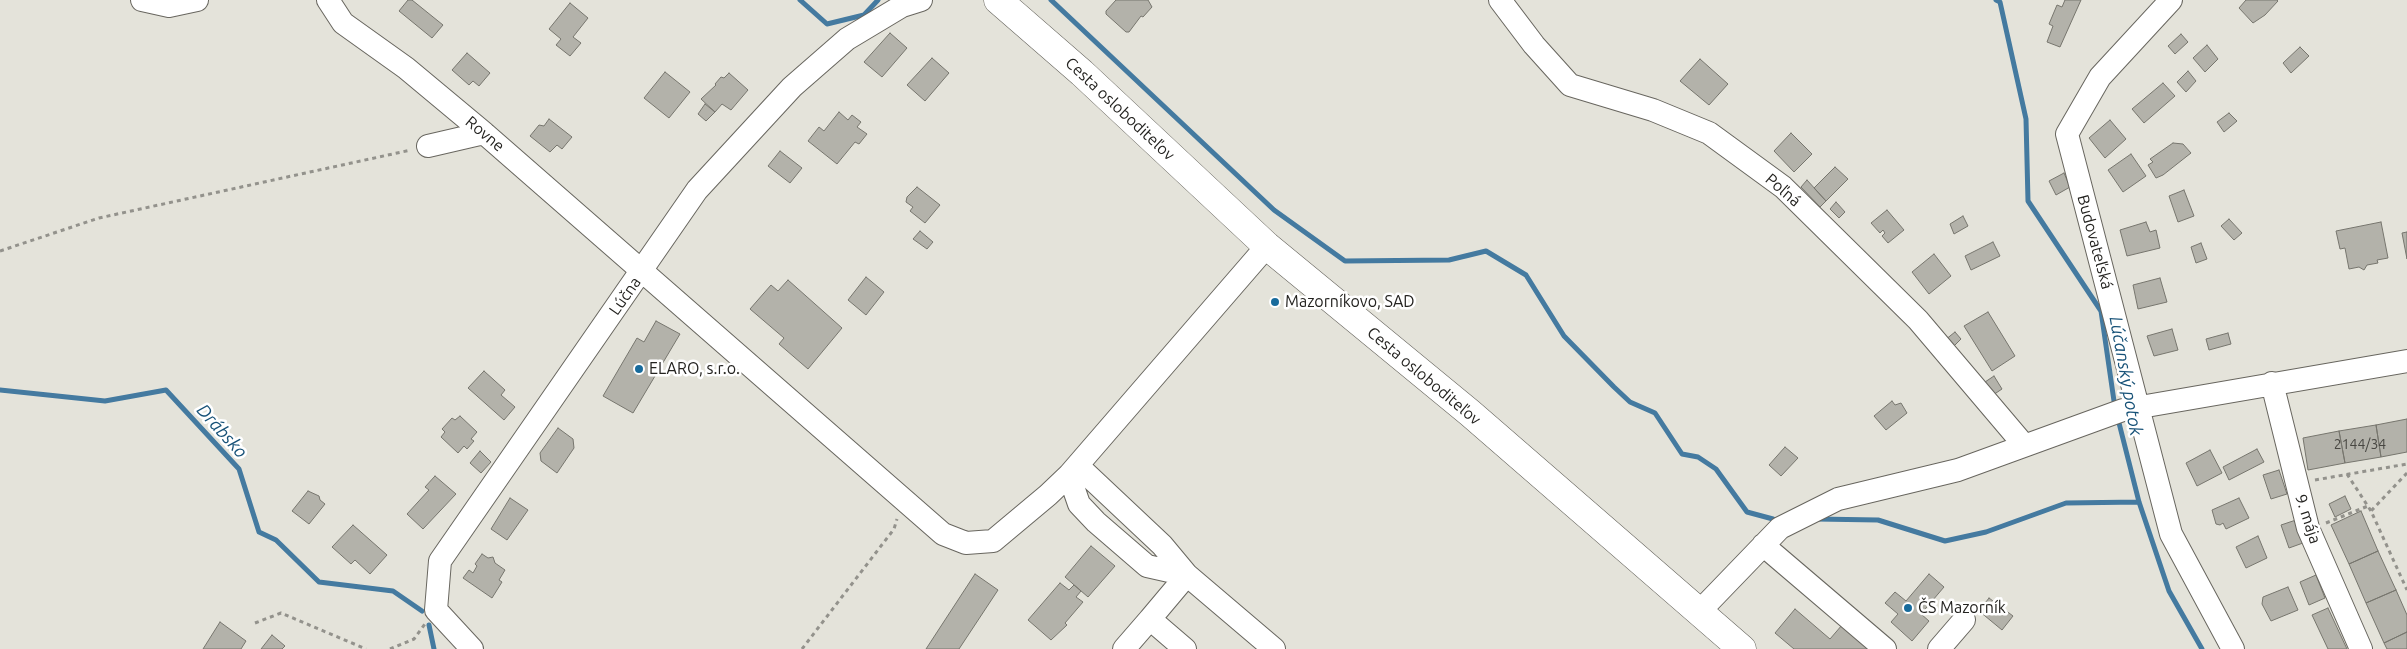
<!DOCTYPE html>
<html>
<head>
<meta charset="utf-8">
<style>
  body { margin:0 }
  canvas { display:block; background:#e4e3da }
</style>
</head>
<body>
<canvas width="2407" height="649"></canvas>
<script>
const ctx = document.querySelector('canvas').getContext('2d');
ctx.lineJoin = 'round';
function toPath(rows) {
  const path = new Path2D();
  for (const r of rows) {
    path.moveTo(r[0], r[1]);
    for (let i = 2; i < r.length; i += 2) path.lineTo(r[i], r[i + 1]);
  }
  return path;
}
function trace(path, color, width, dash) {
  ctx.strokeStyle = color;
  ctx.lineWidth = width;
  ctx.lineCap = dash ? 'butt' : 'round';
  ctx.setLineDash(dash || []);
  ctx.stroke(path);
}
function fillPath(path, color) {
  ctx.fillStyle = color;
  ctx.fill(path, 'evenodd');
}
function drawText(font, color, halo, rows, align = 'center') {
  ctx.font = font + ' Ubuntu,sans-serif';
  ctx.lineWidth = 5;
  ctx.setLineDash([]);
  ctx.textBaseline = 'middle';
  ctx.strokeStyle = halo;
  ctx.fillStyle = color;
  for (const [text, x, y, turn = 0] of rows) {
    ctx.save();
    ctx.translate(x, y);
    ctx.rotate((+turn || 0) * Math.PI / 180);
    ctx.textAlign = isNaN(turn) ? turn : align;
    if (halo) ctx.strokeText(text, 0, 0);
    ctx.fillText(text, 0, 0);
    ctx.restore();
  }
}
trace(toPath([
  [800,0,827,24,864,15,878,0],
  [1051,0,1274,210,1345,261,1449,260,1486,251,1526,275,1564,336,1614,387,1630,402,1655,413,1682,454,1698,457,1716,469,1747,512,1773,519],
  [1996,0,2000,2,2026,119,2028,201,2101,311,2115,408],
  [0,390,105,401,166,390,239,469,259,532,276,540,319,582,393,591,422,611],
  [2118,419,2139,502,2169,591,2202,649],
  [1816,519,1878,520,1945,541,1986,532,2066,503,2139,502],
  [429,625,434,649]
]), '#447aa0', 5);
const building = toPath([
  [408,0,412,0,443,25,432,38,399,11,408,0],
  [1116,0,1148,0,1152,7,1143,17,1141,16,1129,32,1126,32,1106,14,1106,11,1116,0],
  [2065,0,2081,0,2060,47,2047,42,2053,26,2049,24,2057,5,2062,7,2065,0],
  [2246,0,2277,0,2278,1,2265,15,2253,23,2239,8,2246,0],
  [570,3,588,18,573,37,581,43,570,56,556,45,561,39,549,29,570,3],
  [890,33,907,48,882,77,864,62,890,33],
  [2181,34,2188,42,2175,54,2168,46,2181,34],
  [2207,45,2218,59,2205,72,2193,58,2207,45],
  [2300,47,2309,56,2291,73,2283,63,2300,47],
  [467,53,490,73,479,86,473,81,469,85,452,70,467,53],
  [932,58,949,73,925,101,907,85,932,58],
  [1700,59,1728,84,1709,105,1680,81,1700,59],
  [2188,71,2196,81,2186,92,2177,82,2188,71],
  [665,72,690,92,669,118,644,98,665,72],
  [729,73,748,90,731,110,722,104,715,112,701,99,716,85,715,84,721,77,724,78,729,73],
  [2163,83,2175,96,2144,123,2132,109,2163,83],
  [705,104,715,112,706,121,698,114,705,104],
  [839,112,848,120,852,115,861,122,857,127,867,134,859,144,855,142,837,164,808,141,819,127,824,131,839,112],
  [2229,113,2237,121,2224,132,2217,122,2229,113],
  [549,119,572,137,562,149,557,145,550,152,530,136,539,125,544,126,549,119],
  [2110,120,2126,139,2105,158,2089,138,2110,120],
  [1791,133,1812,154,1794,172,1774,151,1791,133],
  [2173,143,2183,144,2191,153,2163,175,2156,178,2148,165,2153,162,2150,159,2173,143],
  [780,151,802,168,790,183,768,166,780,151],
  [2131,154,2146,176,2123,192,2108,170,2131,154],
  [1835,167,1848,179,1826,201,1814,188,1835,167],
  [2064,173,2070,187,2056,195,2049,181,2064,173],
  [1807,180,1826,201,1820,207,1801,187,1807,180],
  [917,187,940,205,925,223,910,211,913,207,906,202,907,197,917,187],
  [2184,190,2194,216,2178,222,2169,196,2184,190],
  [1836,202,1845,212,1839,218,1830,209,1836,202],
  [1887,210,1904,230,1888,243,1882,236,1885,233,1883,230,1880,233,1871,223,1887,210],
  [1963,216,1968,226,1954,234,1950,224,1963,216],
  [2229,219,2242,233,2234,240,2221,226,2229,219],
  [2146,222,2150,232,2156,230,2160,248,2127,256,2120,230,2146,222],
  [2381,222,2388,258,2377,260,2378,263,2367,265,2364,270,2359,267,2349,269,2345,248,2340,249,2336,231,2381,222],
  [920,231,933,242,927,249,913,239,920,231],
  [2407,232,2407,259,2402,233,2407,232],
  [1993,242,2000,256,1971,270,1965,256,1993,242],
  [2201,243,2207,259,2196,263,2191,247,2201,243],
  [1934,254,1951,276,1929,294,1912,272,1934,254],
  [866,277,884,292,866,315,848,300,866,277],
  [2160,278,2167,302,2138,309,2133,285,2160,278],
  [788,280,842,328,808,369,779,344,784,338,750,309,771,285,778,291,788,280],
  [1988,312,2015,356,1992,371,1964,326,1988,312],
  [656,321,680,334,633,413,603,396,637,338,644,342,656,321],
  [2172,329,2178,350,2154,356,2147,336,2172,329],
  [1955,332,1961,339,1952,348,1945,340,1955,332],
  [2228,333,2231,344,2209,350,2206,339,2228,333],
  [484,371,505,390,501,395,515,407,504,420,468,388,484,371],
  [1994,376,2002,389,1993,395,1985,382,1994,376],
  [1892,401,1895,405,1901,403,1907,413,1886,430,1874,416,1892,401],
  [460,416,477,432,471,439,474,441,467,449,464,446,458,453,441,437,445,432,442,429,452,418,455,420,460,416],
  [2407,419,2407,452,2381,457,2376,425,2407,419],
  [2376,425,2381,457,2345,463,2339,431,2376,425],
  [558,428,573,439,574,448,557,473,541,461,540,453,558,428],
  [2339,431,2345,463,2308,470,2303,438,2339,431],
  [1785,447,1798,458,1781,476,1769,465,1785,447],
  [2257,449,2264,462,2229,480,2223,467,2257,449],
  [2210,450,2222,473,2197,486,2186,463,2210,450],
  [480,451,491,462,481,473,470,463,480,451],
  [2279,470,2287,494,2271,499,2263,475,2279,470],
  [435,476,456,494,423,529,407,514,429,490,425,487,435,476],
  [308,491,319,496,320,500,325,504,309,524,292,511,308,491],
  [2345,496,2351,509,2335,517,2329,504,2345,496],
  [510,498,528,510,507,540,491,529,510,498],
  [2239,498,2249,518,2226,529,2223,523,2220,525,2216,524,2212,510,2239,498],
  [2361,511,2378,551,2349,564,2331,525,2361,511],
  [2296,520,2303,543,2289,548,2281,525,2296,520],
  [353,525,387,555,370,574,355,560,351,564,332,547,353,525],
  [2258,536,2267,558,2246,568,2236,547,2258,536],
  [1091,546,1115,566,1088,597,1065,577,1091,546],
  [2378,551,2396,590,2366,603,2349,564,2378,551],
  [482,554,488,558,493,557,495,563,505,570,499,580,502,582,492,598,463,578,469,570,473,573,477,566,475,564,482,554],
  [975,574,998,590,959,649,926,649,975,574],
  [1929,574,1944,587,1921,614,1929,621,1912,641,1891,622,1898,614,1885,603,1895,592,1906,601,1929,574],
  [2316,575,2325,598,2309,605,2300,582,2316,575],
  [1060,583,1069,590,1074,585,1081,591,1076,597,1083,602,1065,623,1067,625,1051,640,1028,620,1060,583],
  [2288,587,2298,610,2271,621,2262,604,2263,597,2288,587],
  [2396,590,2407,615,2407,632,2384,643,2366,603,2396,590],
  [1989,598,2013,616,2002,630,1979,611,1989,598],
  [2328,608,2347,649,2328,649,2312,615,2328,608],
  [1795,609,1830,639,1842,625,1870,649,1794,649,1775,633,1795,609],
  [220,622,246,641,241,649,203,649,220,622],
  [2407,632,2407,649,2387,649,2384,643,2407,632],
  [272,635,285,646,282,649,261,649,272,635]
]);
fillPath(building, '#b3b2aa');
trace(building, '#77766e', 1);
const minor = toPath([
  [142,0,169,6,197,0],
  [328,0,343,23,406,68,484,133,943,534,966,543,993,541,1048,495,1069,475,1267,246],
  [1500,0,1534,45,1570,85,1653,110,1709,133,1783,187,1918,320,2024,445],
  [2171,0,2100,77,2067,134,2171,534,2233,649],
  [428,146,484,133],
  [2272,383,2308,528,2361,649],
  [1078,466,1162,545,1187,575,1274,649],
  [1069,475,1079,504,1096,522,1147,566,1187,575,1150,619,1185,649],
  [1763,545,1885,649],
  [1699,612,1780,528,1838,499,1958,470,2123,410,2407,361],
  [472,649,436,610,440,561,697,190,792,87,847,39,902,6,921,0],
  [1124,649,1150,619],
  [1939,649,1964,620]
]);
const major = toPath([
  [998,0,1082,73,1267,246,1470,413,1742,649]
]);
trace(minor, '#68665f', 24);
trace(major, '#68665f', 29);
trace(toPath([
  [0,251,99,218,411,150],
  [2407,473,2371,511,2407,590],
  [2347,474,2371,511],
  [2315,480,2407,464],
  [2326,523,2368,506],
  [255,623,281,613,366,649],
  [390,649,414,639,425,624],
  [802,649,894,529,897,519]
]), '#93928c', 3, [4, 4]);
trace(minor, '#fff', 22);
trace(major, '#fff', 28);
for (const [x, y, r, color] of [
  [1275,302,5,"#186b9c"],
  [639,369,5,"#186b9c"],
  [1908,608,5,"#186b9c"]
]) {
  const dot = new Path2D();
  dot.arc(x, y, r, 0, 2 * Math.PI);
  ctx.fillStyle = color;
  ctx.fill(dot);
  trace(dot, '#fff', 2);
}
drawText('14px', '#484742', null, [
  ["2144/34",2360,444]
]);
drawText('16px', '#242320', '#fff', [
  ["Cesta osloboditeľov",1120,109,43],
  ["Rovne",485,134,40],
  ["Poľná",1783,190,41],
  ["Budovateľská",2095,242,75],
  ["Lúčna",625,296,-55],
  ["Cesta osloboditeľov",1424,376,40],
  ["9. mája",2308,519,72]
]);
drawText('16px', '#242320', '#fff', [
  ["Mazorníkovo, SAD",1285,302],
  ["ELARO, s.r.o.",649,369],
  ["ČS Mazorník",1918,608]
], 'left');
drawText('italic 18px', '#165177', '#fff', [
  ["Lúčanský potok",2126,376,80],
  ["Drábsko",222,431,48]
]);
</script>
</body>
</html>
